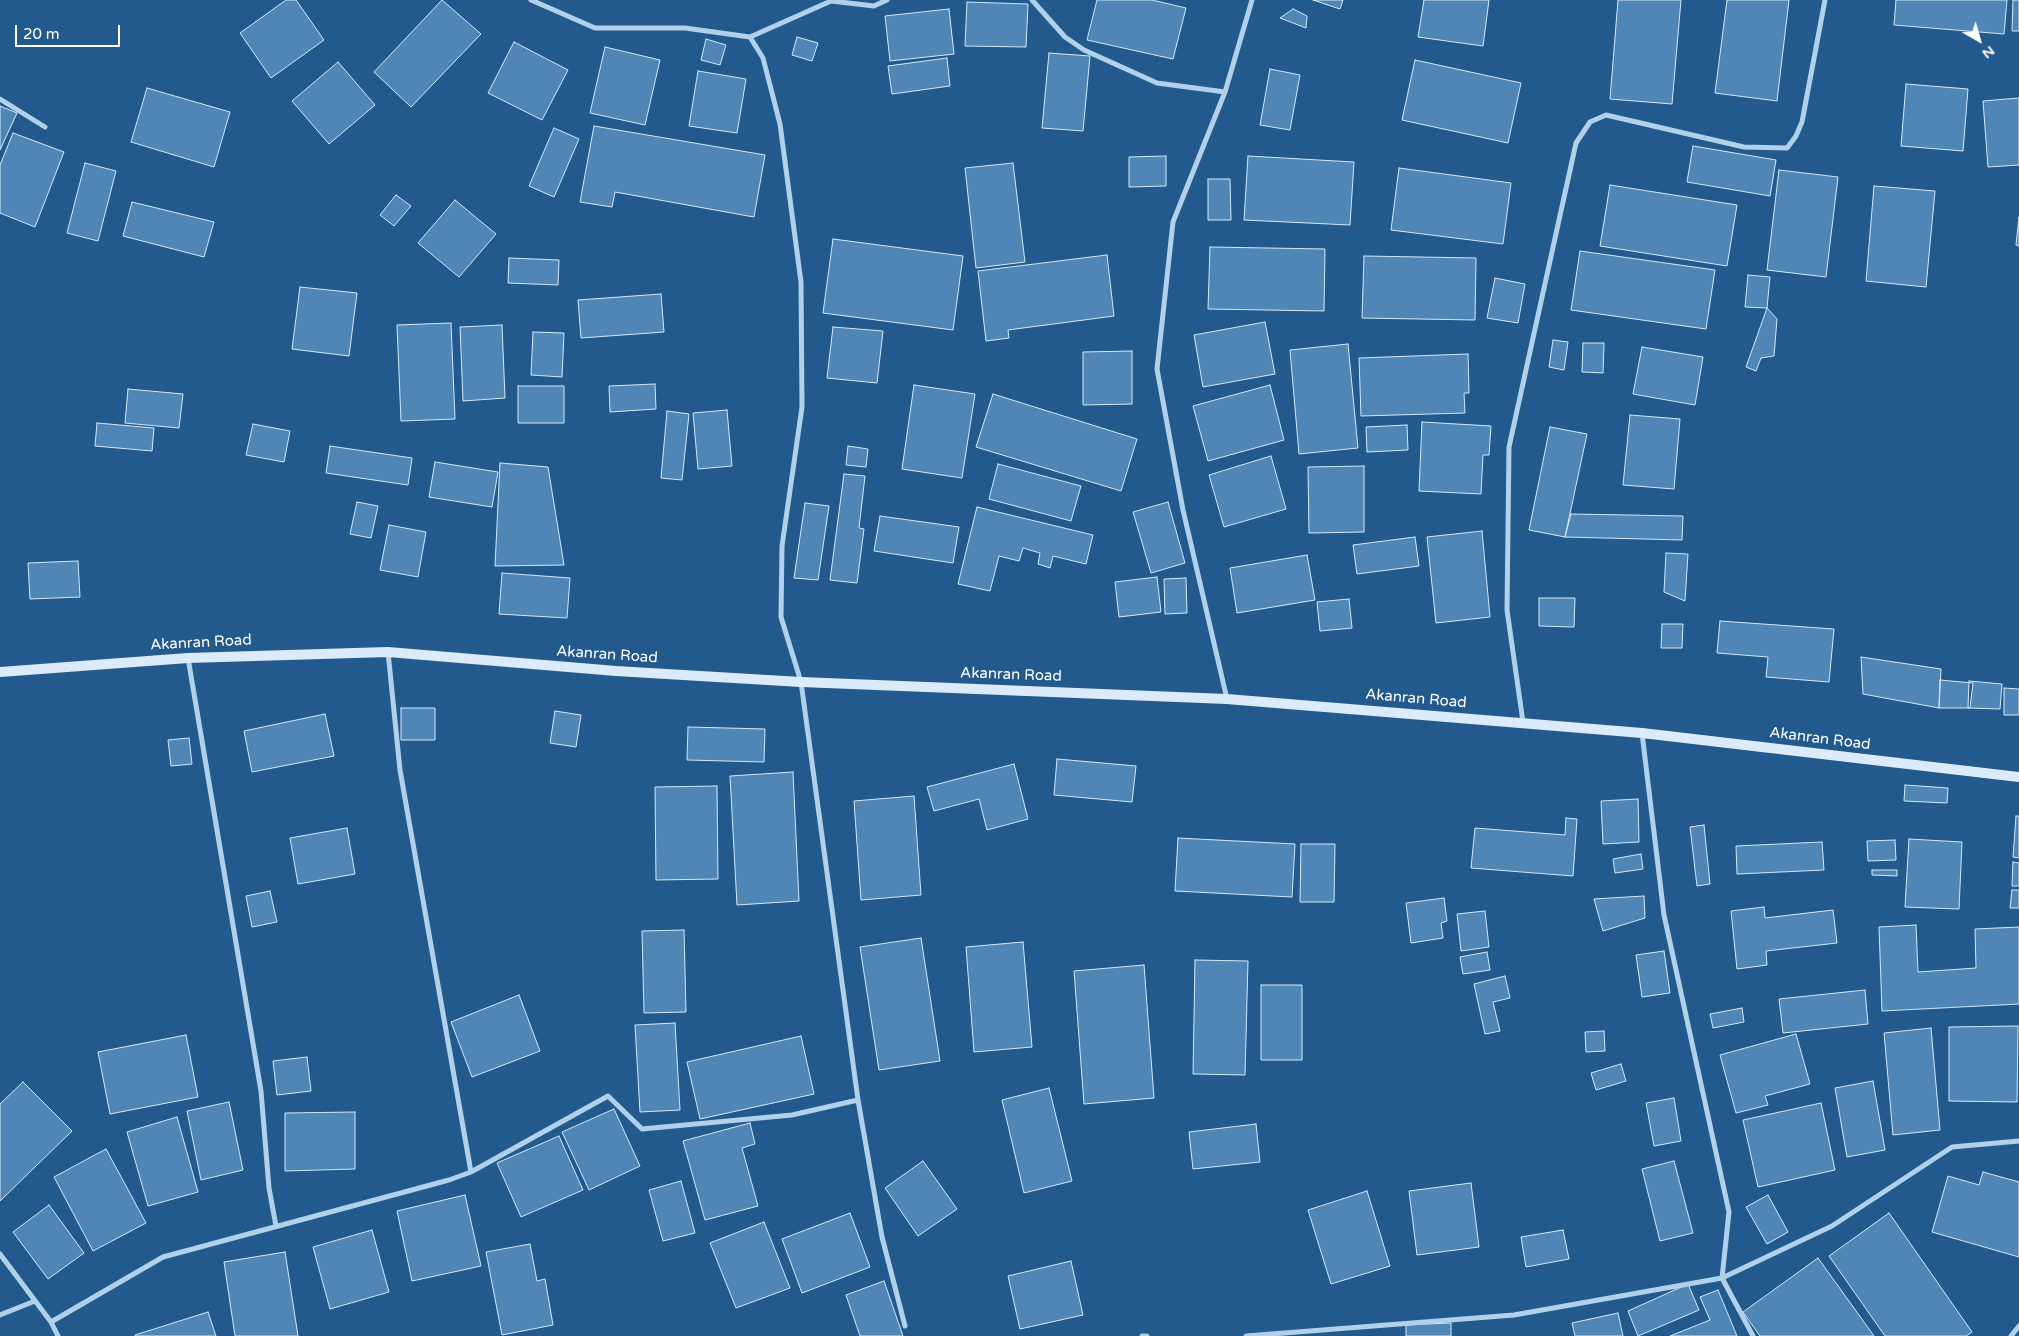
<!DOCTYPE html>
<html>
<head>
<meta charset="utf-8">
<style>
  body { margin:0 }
  #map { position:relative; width:2019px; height:1336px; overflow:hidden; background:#225a8d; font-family:"Varela Round",sans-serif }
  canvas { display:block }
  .north { position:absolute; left:1954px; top:15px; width:50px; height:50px; -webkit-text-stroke:4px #225a8d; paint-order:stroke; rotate:142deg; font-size:14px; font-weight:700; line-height:20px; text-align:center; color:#fff }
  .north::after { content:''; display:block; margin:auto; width:18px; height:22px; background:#fff; clip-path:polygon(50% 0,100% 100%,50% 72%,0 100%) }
  .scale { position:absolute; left:15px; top:25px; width:105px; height:22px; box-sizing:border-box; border:2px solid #fff; border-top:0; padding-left:6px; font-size:15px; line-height:18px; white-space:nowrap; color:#fff; -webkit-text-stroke:4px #225a8d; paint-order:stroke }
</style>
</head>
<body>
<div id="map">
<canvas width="2019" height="1336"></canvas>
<div class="north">N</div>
<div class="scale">20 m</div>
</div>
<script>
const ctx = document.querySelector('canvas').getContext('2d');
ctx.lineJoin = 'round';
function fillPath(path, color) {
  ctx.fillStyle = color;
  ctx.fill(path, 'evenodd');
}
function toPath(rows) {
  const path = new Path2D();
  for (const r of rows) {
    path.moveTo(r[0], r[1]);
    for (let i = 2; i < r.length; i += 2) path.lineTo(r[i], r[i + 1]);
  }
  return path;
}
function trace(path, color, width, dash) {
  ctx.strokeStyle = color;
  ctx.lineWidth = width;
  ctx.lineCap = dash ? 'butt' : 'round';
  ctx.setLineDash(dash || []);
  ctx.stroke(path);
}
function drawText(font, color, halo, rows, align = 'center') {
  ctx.font = font + ' "Varela Round",sans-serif';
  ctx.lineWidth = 4.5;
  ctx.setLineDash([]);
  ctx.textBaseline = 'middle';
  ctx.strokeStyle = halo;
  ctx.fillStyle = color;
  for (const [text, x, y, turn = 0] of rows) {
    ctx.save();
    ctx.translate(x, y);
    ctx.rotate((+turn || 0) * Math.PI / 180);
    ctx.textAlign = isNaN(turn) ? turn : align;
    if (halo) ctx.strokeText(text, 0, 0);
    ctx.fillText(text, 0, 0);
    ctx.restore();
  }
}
const building = toPath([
  [286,0,296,0,324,40,271,78,240,33,286,0],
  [442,0,481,34,411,107,374,72,442,0],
  [1097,0,1152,0,1186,8,1173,59,1087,40,1097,0],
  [1313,0,1343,0,1340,9,1313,0],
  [1424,0,1489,0,1483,46,1418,37,1424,0],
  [1618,0,1681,0,1672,104,1610,99,1618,0],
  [1727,0,1789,0,1777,101,1715,93,1727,0],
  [1896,0,2007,0,2004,34,1894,25,1896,0],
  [2013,0,2019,0,2019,31,2012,31,2013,0],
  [967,2,1028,4,1026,47,965,46,967,2],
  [949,9,954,54,890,61,885,16,949,9],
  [1293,9,1307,16,1306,28,1280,18,1293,9],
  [797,37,818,43,812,61,792,55,797,37],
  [706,39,726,45,720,65,701,60,706,39],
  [514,42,568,70,542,120,488,93,514,42],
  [605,47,660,60,645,125,590,113,605,47],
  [1049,53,1090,56,1083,131,1042,128,1049,53],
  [947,58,950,86,892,94,888,66,947,58],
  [1415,60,1521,83,1508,143,1402,120,1415,60],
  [338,62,375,105,329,144,292,101,338,62],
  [1270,69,1300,75,1290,130,1260,125,1270,69],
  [698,71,746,79,737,133,689,126,698,71],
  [1906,84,1968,89,1963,151,1901,146,1906,84],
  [147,88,230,112,214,167,131,142,147,88],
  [2019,98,2019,165,1988,167,1983,101,2019,98],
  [0,106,17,113,0,150,0,106],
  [594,126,765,155,754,217,615,192,612,207,580,202,594,126],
  [554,128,579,139,554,197,529,186,554,128],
  [13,133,64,152,35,227,0,213,0,165,13,133],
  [1693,146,1776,160,1770,196,1687,182,1693,146],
  [1166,156,1166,186,1129,187,1129,157,1166,156],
  [1248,156,1354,162,1350,225,1244,220,1248,156],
  [85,163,116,171,98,241,67,233,85,163],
  [1013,163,1025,262,976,268,965,168,1013,163],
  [1399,168,1511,183,1503,244,1391,230,1399,168],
  [1779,170,1838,177,1826,277,1767,270,1779,170],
  [1208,179,1230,179,1231,220,1208,220,1208,179],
  [1610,185,1737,205,1727,266,1600,246,1610,185],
  [1874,186,1935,191,1926,287,1866,281,1874,186],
  [396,195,411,206,394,226,380,215,396,195],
  [455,200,496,234,459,277,418,243,455,200],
  [132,202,214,222,204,257,123,236,132,202],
  [2019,217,2019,246,2016,245,2019,217],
  [833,239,963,256,953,330,823,313,833,239],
  [1210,247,1325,249,1324,311,1208,309,1210,247],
  [1580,251,1715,270,1706,329,1571,310,1580,251],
  [1107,255,1114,316,1008,330,1009,338,986,341,978,271,1107,255],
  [1364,256,1476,258,1475,320,1362,318,1364,256],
  [509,258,559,260,558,285,508,283,509,258],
  [1748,275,1770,277,1767,308,1745,307,1748,275],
  [1495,278,1525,284,1518,323,1487,318,1495,278],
  [300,287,357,293,349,356,292,349,300,287],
  [661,294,664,332,581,338,578,300,661,294],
  [1767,308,1777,319,1774,356,1761,358,1756,371,1746,367,1767,308],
  [1265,322,1275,374,1203,387,1194,335,1265,322],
  [451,323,455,419,401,421,397,325,451,323],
  [502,325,505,398,463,401,460,327,502,325],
  [833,327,883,331,877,383,827,378,833,327],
  [533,332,564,333,562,377,531,375,533,332],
  [1553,340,1568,342,1564,370,1549,367,1553,340],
  [1583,343,1604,343,1603,373,1582,372,1583,343],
  [1348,344,1358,448,1299,454,1290,350,1348,344],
  [1642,347,1703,357,1695,405,1633,394,1642,347],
  [1132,351,1132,404,1083,405,1083,352,1132,351],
  [1468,354,1469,393,1464,393,1465,413,1361,416,1359,358,1468,354],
  [655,384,656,409,610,412,609,386,655,384],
  [914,385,975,394,962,478,902,469,914,385],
  [1270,385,1284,440,1208,461,1193,406,1270,385],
  [518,386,564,386,564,423,518,423,518,386],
  [128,389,183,394,179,428,125,423,128,389],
  [993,394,1137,439,1121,491,976,447,993,394],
  [727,410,732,466,698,469,693,413,727,410],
  [667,411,689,414,682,480,661,478,667,411],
  [1630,415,1680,419,1674,489,1623,485,1630,415],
  [1422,422,1491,426,1489,455,1483,455,1481,494,1419,491,1422,422],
  [97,423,154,428,152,451,95,446,97,423],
  [253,424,290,431,284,462,246,455,253,424],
  [1407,425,1408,450,1367,452,1366,427,1407,425],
  [1550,427,1587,434,1565,537,1529,530,1550,427],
  [330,446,412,458,408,485,326,473,330,446],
  [848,446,868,449,866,467,846,465,848,446],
  [1271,456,1286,509,1224,527,1209,475,1271,456],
  [435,462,498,472,492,507,429,497,435,462],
  [500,463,548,467,564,565,495,566,500,463],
  [998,464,1081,486,1071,521,989,499,998,464],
  [1364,466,1364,532,1309,533,1308,467,1364,466],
  [844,474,865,476,859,528,864,529,857,583,830,580,844,474],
  [357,502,378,506,371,538,350,534,357,502],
  [1168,502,1185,563,1151,573,1133,512,1168,502],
  [805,503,829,506,818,580,794,578,805,503],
  [977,507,1093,535,1086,564,1053,556,1050,568,1038,564,1040,553,1023,548,1019,561,999,556,990,591,958,584,977,507],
  [1571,514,1683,516,1682,540,1565,537,1571,514],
  [880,516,959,527,953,563,874,551,880,516],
  [389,525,426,532,418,577,380,570,389,525],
  [1482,531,1490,617,1436,623,1427,537,1482,531],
  [1415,537,1419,566,1357,574,1353,545,1415,537],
  [1666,553,1688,554,1685,601,1664,592,1666,553],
  [1307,555,1315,600,1237,613,1230,568,1307,555],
  [78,561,80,597,30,599,28,563,78,561],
  [502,573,570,578,567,618,499,614,502,573],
  [1157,577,1161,612,1119,617,1115,582,1157,577],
  [1186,578,1187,613,1165,614,1164,579,1186,578],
  [1539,598,1575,598,1574,627,1539,626,1539,598],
  [1349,599,1352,628,1320,631,1317,602,1349,599],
  [1720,621,1834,629,1829,682,1766,677,1768,657,1717,653,1720,621],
  [1662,624,1683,624,1682,648,1661,648,1662,624],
  [1861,657,1941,669,1939,708,1863,694,1861,657],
  [1940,680,1973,683,1970,708,1939,708,1940,680],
  [1969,681,2002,684,2000,709,1968,708,1969,681],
  [2004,688,2019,689,2019,715,2004,715,2004,688],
  [401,708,435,708,435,740,401,740,401,708],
  [555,711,581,715,576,747,550,743,555,711],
  [325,714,334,756,252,772,244,731,325,714],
  [688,727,765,729,764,762,687,760,688,727],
  [189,738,192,764,171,766,168,740,189,738],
  [1057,759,1136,766,1132,802,1054,795,1057,759],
  [1014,764,1028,819,987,830,979,799,934,811,927,787,1014,764],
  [793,772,799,901,737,905,730,776,793,772],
  [1905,785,1948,788,1947,803,1904,801,1905,785],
  [717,786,718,879,656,880,655,787,717,786],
  [914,796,921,895,861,900,854,801,914,796],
  [1638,799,1639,842,1603,844,1601,801,1638,799],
  [2016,816,2019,816,2019,858,2013,857,2016,816],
  [1566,818,1577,819,1573,876,1471,868,1475,828,1565,835,1566,818],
  [1704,825,1710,884,1697,886,1690,827,1704,825],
  [347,828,355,874,298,884,290,838,347,828],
  [1178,838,1295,844,1292,897,1175,891,1178,838],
  [1909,839,1962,842,1959,909,1905,907,1909,839],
  [1895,840,1896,860,1868,861,1867,841,1895,840],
  [1822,842,1824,870,1737,874,1736,846,1822,842],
  [1301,844,1335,844,1334,902,1300,902,1301,844],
  [1641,854,1643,869,1615,873,1613,859,1641,854],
  [2013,862,2019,863,2019,886,2012,886,2013,862],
  [1872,870,1897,870,1897,876,1872,875,1872,870],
  [2012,890,2019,890,2019,908,2010,908,2012,890],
  [270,891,277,922,252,927,246,896,270,891],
  [1644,896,1645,918,1603,931,1594,899,1644,896],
  [1444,898,1447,921,1441,923,1443,938,1411,943,1406,903,1444,898],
  [1764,907,1765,918,1833,910,1837,943,1766,951,1767,965,1737,969,1731,911,1764,907],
  [1485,911,1489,947,1461,951,1457,914,1485,911],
  [1916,925,1918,972,1976,968,1975,929,2019,927,2019,1004,1882,1011,1879,927,1916,925],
  [684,930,686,1012,644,1013,642,931,684,930],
  [921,938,940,1061,879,1070,860,947,921,938],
  [1023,942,1032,1047,974,1052,966,947,1023,942],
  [1664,951,1670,993,1642,997,1636,955,1664,951],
  [1487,952,1490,970,1463,974,1460,957,1487,952],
  [1195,960,1248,961,1245,1075,1193,1074,1195,960],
  [1144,965,1154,1098,1084,1104,1074,971,1144,965],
  [1505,976,1510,998,1493,1002,1500,1031,1485,1034,1474,984,1505,976],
  [1261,985,1302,985,1302,1060,1261,1060,1261,985],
  [1865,990,1868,1024,1783,1033,1779,999,1865,990],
  [519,995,540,1051,472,1077,451,1022,519,995],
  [1742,1008,1744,1022,1713,1028,1710,1014,1742,1008],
  [675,1023,680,1110,640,1112,635,1025,675,1023],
  [2018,1026,2017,1102,1949,1101,1949,1027,2018,1026],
  [1931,1028,1940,1130,1893,1135,1884,1033,1931,1028],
  [1604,1031,1605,1051,1586,1052,1585,1032,1604,1031],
  [1796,1034,1810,1084,1765,1096,1768,1105,1736,1113,1720,1055,1796,1034],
  [186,1035,198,1097,110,1114,98,1052,186,1035],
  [801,1036,814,1094,700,1119,687,1062,801,1036],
  [307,1057,311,1091,277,1095,273,1061,307,1057],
  [1621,1064,1626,1081,1596,1090,1591,1073,1621,1064],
  [1873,1081,1885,1150,1847,1157,1835,1088,1873,1081],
  [23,1082,72,1131,0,1201,0,1104,23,1082],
  [1049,1088,1072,1181,1024,1193,1002,1100,1049,1088],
  [1674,1098,1681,1141,1654,1146,1646,1103,1674,1098],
  [229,1102,243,1170,201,1180,187,1111,229,1102],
  [1821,1103,1835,1170,1758,1187,1743,1120,1821,1103],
  [614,1109,640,1166,589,1190,562,1132,614,1109],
  [355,1112,355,1169,285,1171,285,1113,355,1112],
  [177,1117,198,1192,148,1206,127,1132,177,1117],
  [750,1123,755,1144,742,1148,758,1206,705,1220,683,1141,750,1123],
  [1256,1124,1260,1162,1193,1169,1189,1132,1256,1124],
  [559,1136,583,1190,521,1217,497,1163,559,1136],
  [106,1149,146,1223,93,1251,54,1177,106,1149],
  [923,1161,957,1209,918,1236,885,1188,923,1161],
  [1674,1161,1693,1233,1660,1241,1642,1169,1674,1161],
  [1983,1172,2019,1182,2019,1257,1932,1232,1948,1176,1979,1185,1983,1172],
  [681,1181,695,1233,663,1241,649,1190,681,1181],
  [1471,1183,1479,1247,1417,1255,1409,1191,1471,1183],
  [1367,1191,1390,1266,1331,1284,1308,1210,1367,1191],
  [465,1195,481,1266,412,1281,397,1211,465,1195],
  [1768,1195,1788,1232,1767,1244,1746,1207,1768,1195],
  [49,1205,84,1253,48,1279,13,1232,49,1205],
  [850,1213,870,1267,802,1293,782,1239,850,1213],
  [1889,1213,1972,1332,1966,1336,1885,1336,1829,1256,1889,1213],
  [764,1222,790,1288,736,1308,710,1243,764,1222],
  [372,1230,389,1292,330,1309,313,1247,372,1230],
  [1563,1230,1569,1259,1526,1267,1521,1237,1563,1230],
  [530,1244,537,1281,545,1279,553,1325,502,1335,486,1252,530,1244],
  [285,1252,298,1336,235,1336,224,1262,285,1252],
  [1818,1258,1874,1336,1760,1336,1743,1312,1818,1258],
  [1071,1261,1083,1315,1020,1329,1008,1276,1071,1261],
  [884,1281,903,1336,860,1336,846,1295,884,1281],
  [1688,1284,1699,1310,1638,1336,1628,1311,1688,1284],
  [1718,1290,1737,1336,1670,1336,1710,1320,1700,1297,1718,1290],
  [208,1312,216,1336,135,1336,135,1335,208,1312],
  [1618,1313,1623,1336,1575,1336,1572,1323,1618,1313],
  [1451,1323,1451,1336,1406,1336,1406,1325,1451,1323]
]);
fillPath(building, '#4f86b6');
trace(building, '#d6e9f8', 1);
trace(toPath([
  [531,0,595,28,685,28,750,37,831,1,874,6,887,0],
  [1032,0,1065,37,1084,50,1157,83,1225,92],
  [750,37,763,58,780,124,801,282,802,407,782,546,781,617,801,682,858,1100,882,1237,905,1326],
  [0,99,45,127],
  [388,652,400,770,471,1172],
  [188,658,261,1091,269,1188,276,1226],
  [1227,699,1183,510,1157,369,1173,222,1225,92,1252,0],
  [1523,722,1507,610,1509,447,1576,143,1590,122,1606,115,1744,147,1787,148,1796,136,1802,122,1825,0],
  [1642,733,1664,915,1729,1212,1722,1278,1753,1336],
  [0,1254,51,1322,58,1336],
  [0,1315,35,1301],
  [51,1322,163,1257,449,1180,471,1172,608,1096,642,1129,792,1115,858,1100],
  [1142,1336,1147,1336],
  [1246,1336,1514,1315,1722,1278,1832,1226,1952,1147,2019,1141],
  [2011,1336,2019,1326]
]), '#b1d1eb', 5);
trace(toPath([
  [0,672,188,658,388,652,616,671,801,682,1227,699,1642,733,2019,777]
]), '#dcebf9', 10);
drawText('15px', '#fff', '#225a8d', [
  ["Akanran Road",201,643,-3],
  ["Akanran Road",607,655,4],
  ["Akanran Road",1011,675,2],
  ["Akanran Road",1416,699,5],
  ["Akanran Road",1820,739,7]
]);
</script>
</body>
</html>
